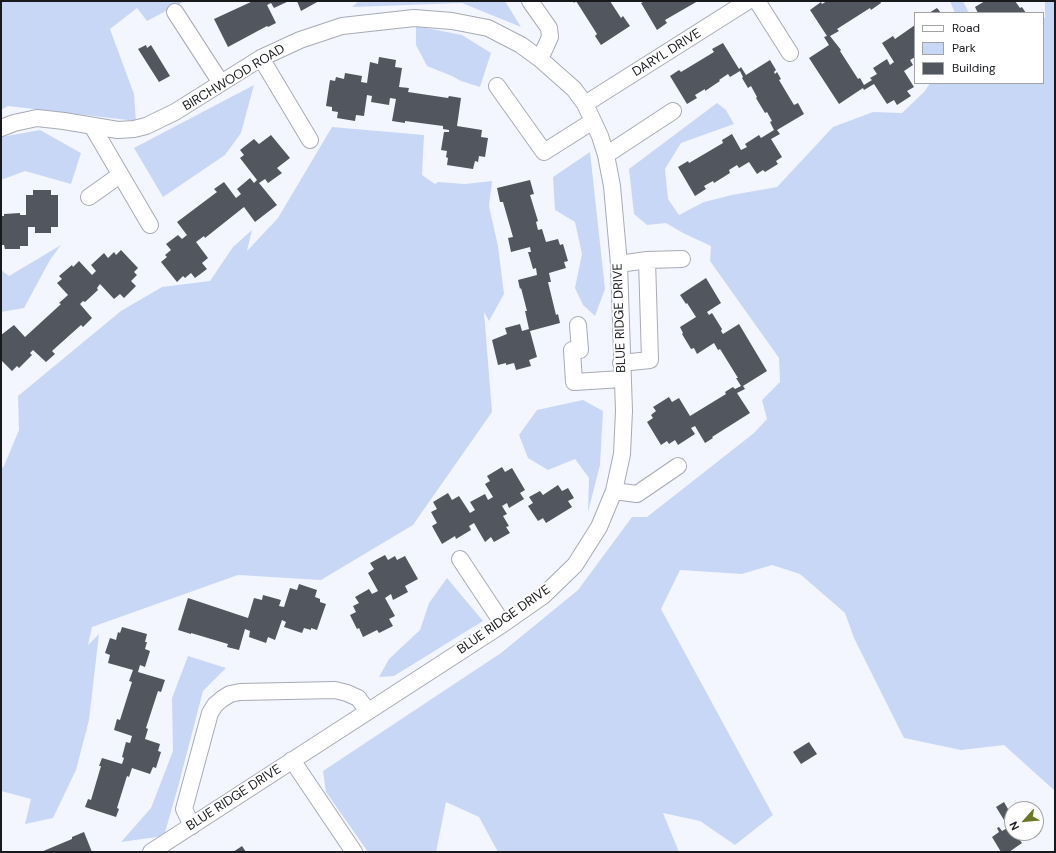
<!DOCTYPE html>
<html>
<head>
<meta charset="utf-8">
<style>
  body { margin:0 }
  #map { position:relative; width:1056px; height:853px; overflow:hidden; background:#f3f6fe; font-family:"DM Sans",sans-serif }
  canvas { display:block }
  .frame { position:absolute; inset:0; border:2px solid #17191c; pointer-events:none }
  .legend { position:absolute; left:914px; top:12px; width:130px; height:72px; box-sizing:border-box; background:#fff; border:1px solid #a2a3a4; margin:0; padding:5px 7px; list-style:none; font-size:12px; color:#17191c }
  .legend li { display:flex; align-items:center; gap:8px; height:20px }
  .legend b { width:20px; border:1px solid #a2a3a4 }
  .north { position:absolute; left:1004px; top:801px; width:40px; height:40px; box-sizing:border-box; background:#fff; border:1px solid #a2a3a4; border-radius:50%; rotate:243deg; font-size:11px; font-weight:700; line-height:16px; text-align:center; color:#17191c }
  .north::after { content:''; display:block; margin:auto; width:14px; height:18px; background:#6c7824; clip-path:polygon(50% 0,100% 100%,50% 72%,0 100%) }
</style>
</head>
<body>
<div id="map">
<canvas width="1056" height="853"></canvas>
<div class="frame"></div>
<ul class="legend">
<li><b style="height:5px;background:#fff"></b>Road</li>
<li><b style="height:11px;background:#c9d7f6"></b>Park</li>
<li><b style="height:11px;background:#52565e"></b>Building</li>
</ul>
<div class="north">N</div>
</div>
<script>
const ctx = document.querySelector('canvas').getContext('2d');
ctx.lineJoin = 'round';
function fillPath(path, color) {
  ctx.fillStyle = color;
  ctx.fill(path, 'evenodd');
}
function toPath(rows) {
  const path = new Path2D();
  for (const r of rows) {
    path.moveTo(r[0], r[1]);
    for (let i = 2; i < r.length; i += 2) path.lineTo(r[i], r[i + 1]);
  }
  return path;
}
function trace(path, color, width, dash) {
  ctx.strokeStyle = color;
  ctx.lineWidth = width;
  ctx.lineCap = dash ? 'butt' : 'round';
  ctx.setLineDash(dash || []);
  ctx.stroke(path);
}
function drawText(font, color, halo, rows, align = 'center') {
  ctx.font = font + ' "DM Sans",sans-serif';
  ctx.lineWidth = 4;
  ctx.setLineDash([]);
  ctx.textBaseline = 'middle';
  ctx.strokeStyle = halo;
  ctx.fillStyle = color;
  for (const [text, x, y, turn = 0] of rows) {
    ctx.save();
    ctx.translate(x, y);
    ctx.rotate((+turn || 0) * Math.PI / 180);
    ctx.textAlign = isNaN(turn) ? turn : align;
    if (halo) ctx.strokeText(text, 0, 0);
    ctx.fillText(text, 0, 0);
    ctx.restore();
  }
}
fillPath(toPath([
  [1,1,185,1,147,21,137,8,110,29,134,94,136,121,8,106,1,110],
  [359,1,505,1,521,27,462,3,352,7],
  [950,1,963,1,969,13,955,13],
  [1045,1,1055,1,1055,791,1004,745,961,750,904,738,854,638,845,613,800,574,772,565,742,574,680,570,661,609,773,815,735,845,700,821,663,813,679,852,498,852,479,817,446,802,436,852,368,852,326,792,323,771,501,653,578,590,632,517,647,517,754,433,767,419,762,400,780,382,779,358,710,261,711,246,683,233,666,223,647,225,634,214,629,169,717,103,726,110,734,124,681,143,665,169,668,199,679,215,704,202,732,195,777,187,833,127,873,112,902,113,925,91,930,83,1043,83,1043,20,1045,17],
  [416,26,462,35,491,53,480,87,461,81,452,76,427,66,416,45],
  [254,85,241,133,225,155,163,197,134,148],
  [332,127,424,135,422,175,435,184,438,182,465,184,492,181,489,206,498,246,504,294,489,321,484,312,492,412,413,525,321,580,238,575,92,627,88,645,99,634,89,720,76,770,53,818,25,824,31,799,1,791,1,469,4,466,19,430,18,396,121,311,162,287,210,281,233,247,252,230,247,251,278,218],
  [40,130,81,153,71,184,25,171,1,180,1,137],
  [590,152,605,289,595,316,583,305,575,288,582,254,575,222,555,210,553,177],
  [61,245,50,260,24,308,1,312,1,270,9,276],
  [583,400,603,411,600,465,588,512,589,478,575,459,548,470,528,458,519,435,537,410],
  [447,578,483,621,394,676,379,677,389,659,420,630,429,603],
  [188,656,226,668,203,691,178,787,164,836,121,842,151,808,173,751,172,698]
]), '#c9d7f6');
fillPath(toPath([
  [253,1,289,1,274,8,271,3,267,5,276,23,268,27,267,26,228,47,214,19],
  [297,1,319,1,301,11],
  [573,1,610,1,621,18,623,16,630,26,601,45,595,36,597,34,576,1,574,3],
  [645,1,698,1,665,20,667,23,657,30,641,3],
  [827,1,880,1,881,3,871,10,870,8,837,29,839,31,830,36,841,50,840,51,858,79,860,78,864,85,872,80,870,78,877,74,873,68,887,59,890,65,894,62,882,43,893,36,895,39,915,25,915,57,910,60,913,65,904,71,914,87,907,91,911,96,897,105,894,100,887,104,874,84,864,90,863,88,839,104,809,58,829,45,824,37,827,36,810,10,821,2,822,4],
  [985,1,1015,1,1020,8,1022,7,1026,13,978,13,975,7],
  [937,8,941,13,929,13],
  [723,43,739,69,741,67,746,75,770,60,776,70,774,72,775,74,777,72,781,79,779,80,794,105,798,103,804,114,777,130,780,134,771,139,782,157,776,161,778,164,765,172,763,170,757,174,749,162,739,168,737,165,729,170,730,173,714,183,713,181,704,186,706,189,695,196,678,167,688,161,689,163,723,143,722,140,732,134,741,150,747,147,745,144,759,135,761,138,774,130,770,122,772,121,767,112,765,113,756,98,757,97,751,86,748,88,742,78,743,77,740,71,730,77,728,74,719,80,720,81,705,91,705,89,695,95,697,98,687,104,670,76,679,70,681,72,714,52,712,49],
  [146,45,147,48,151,45,170,76,159,82,138,49],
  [379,57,396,60,395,67,402,68,399,87,409,88,408,92,448,98,449,96,461,98,457,126,482,130,481,137,488,138,485,157,479,156,478,162,475,161,473,169,447,165,448,158,446,157,447,151,441,150,444,132,449,132,449,130,443,129,443,126,405,121,405,123,392,121,396,99,390,98,389,105,371,102,372,96,367,95,364,116,356,115,355,121,337,118,338,112,332,111,332,107,326,106,330,80,335,81,336,77,344,79,345,73,362,76,361,82,367,83,370,62,378,64],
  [271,135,290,158,277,168,282,173,268,183,265,179,259,183,277,205,255,222,244,207,205,238,204,236,196,242,208,258,202,263,207,269,195,278,191,273,185,278,183,276,177,282,161,262,167,257,165,255,171,250,166,244,178,235,182,239,187,235,177,222,217,192,214,189,224,182,236,198,241,194,237,189,250,178,254,183,257,180,240,158,244,155,240,150,254,139,259,144],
  [530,180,534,194,530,195,538,221,536,222,538,230,542,229,546,242,558,239,560,245,563,244,568,261,564,262,566,268,549,273,551,282,548,282,556,315,558,314,560,323,530,331,537,357,529,360,531,366,516,370,514,363,506,365,506,363,498,365,492,340,507,334,505,328,520,324,522,331,529,329,525,311,527,311,521,288,520,289,518,280,537,275,536,268,533,269,528,252,531,252,530,247,511,252,508,238,513,237,503,202,500,202,497,188],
  [33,190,51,190,51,195,58,195,58,227,51,227,51,233,35,233,35,227,28,227,28,246,20,246,20,249,5,249,4,245,1,245,1,216,4,216,4,214,20,213,20,215,26,215,26,195,33,195],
  [121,250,138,268,134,272,137,275,131,281,136,286,124,298,120,294,114,299,100,284,97,288,98,290,85,302,83,301,80,304,92,318,83,327,81,325,52,351,55,354,46,362,33,350,30,353,32,355,19,368,17,366,12,371,1,360,1,335,14,325,25,337,61,304,59,303,68,295,57,283,62,279,59,276,72,265,73,267,79,261,92,275,96,271,91,265,104,253,108,258,114,252,116,255],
  [706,278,721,303,707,312,709,315,712,313,722,329,721,331,723,334,739,324,767,371,743,386,745,389,737,393,750,413,712,437,713,438,705,443,695,426,691,428,695,434,678,445,675,440,669,444,667,441,661,445,647,422,653,418,651,415,656,411,653,407,669,397,672,402,679,398,690,416,726,394,725,392,733,387,735,389,741,386,736,378,738,378,720,349,718,350,714,343,697,354,694,348,691,349,682,334,683,333,680,327,696,317,687,303,686,304,680,295],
  [502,467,505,472,512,468,525,490,520,493,524,499,509,508,507,503,502,506,507,514,503,516,509,526,506,527,510,533,494,542,491,537,485,542,474,523,469,526,471,530,456,539,455,536,442,544,432,526,437,523,431,512,437,509,433,502,448,493,452,500,459,496,470,513,475,510,470,502,485,494,488,500,493,497,485,484,490,481,487,476],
  [558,485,562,491,568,488,574,498,568,501,572,507,546,523,543,518,538,521,528,506,533,503,529,497,540,491,543,495],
  [385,555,388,560,395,556,397,560,405,556,418,579,405,586,408,592,393,600,391,594,385,598,395,616,389,619,393,626,379,633,377,630,363,637,359,628,357,629,350,615,356,612,353,606,359,603,355,597,369,589,372,594,378,591,368,573,374,569,370,563],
  [299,584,317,590,315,597,320,599,320,602,326,604,317,630,311,628,311,630,304,628,302,633,284,627,286,622,282,620,275,640,268,637,266,643,249,637,250,631,245,629,239,650,227,647,228,644,191,633,191,634,178,630,188,598,248,618,254,598,262,600,263,595,281,600,279,606,284,607,290,588,297,590],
  [122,627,147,634,145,642,147,642,145,649,150,651,145,667,140,665,138,672,165,680,161,692,158,691,146,728,148,729,145,739,160,744,158,751,161,752,156,768,153,767,150,774,132,768,129,777,127,776,117,808,119,809,116,817,85,807,88,799,91,800,101,766,99,766,102,758,122,764,124,758,122,757,126,742,130,743,132,736,114,730,117,719,120,720,132,682,129,681,133,670,108,663,110,655,105,653,110,638,116,640,118,632,120,633],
  [809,742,817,754,801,764,793,752],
  [1004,802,1012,816,1004,820,996,807],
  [1011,826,1012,833,1015,833,1022,843,1009,852,1001,852,992,837,999,832,997,828,999,827,1002,831],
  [84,832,92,852,41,852,72,839,72,837],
  [242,846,246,852,233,852]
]), '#52565e');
const street = toPath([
  [530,1,549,28,550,37,540,59],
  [757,1,790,53],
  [175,12,221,83],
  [261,58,310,140],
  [497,86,544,152,593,121],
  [585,104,748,1],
  [92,126,150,225],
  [1,128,14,123,37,118,64,121,118,130,134,129,146,126,175,112,261,58,300,40,342,26,414,18,452,21,488,28,521,45,540,59,574,89,585,104,600,136,606,155,612,186,619,264,624,411,622,454,614,491,599,527,575,565,543,596,503,624,151,852],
  [606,155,673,111],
  [89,197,120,175],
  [619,264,647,260,682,259],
  [578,325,580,350,572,350,574,382,622,379],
  [621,363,650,360,647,260],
  [614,491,637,494,678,466],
  [460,559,503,624],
  [292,760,354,852],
  [192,826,184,809,210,713,215,705,222,699,230,694,240,692,335,690,347,693,358,698,368,711]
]);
trace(street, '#a7abb5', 18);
trace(street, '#fff', 16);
drawText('13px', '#17191c', '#fff', [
  ["DARYL DRIVE",667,53,-32],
  ["BIRCHWOOD ROAD",234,78,-31],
  ["BLUE RIDGE DRIVE",620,318,-92],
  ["BLUE RIDGE DRIVE",504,620,-35],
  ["BLUE RIDGE DRIVE",234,798,-33]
]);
</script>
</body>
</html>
